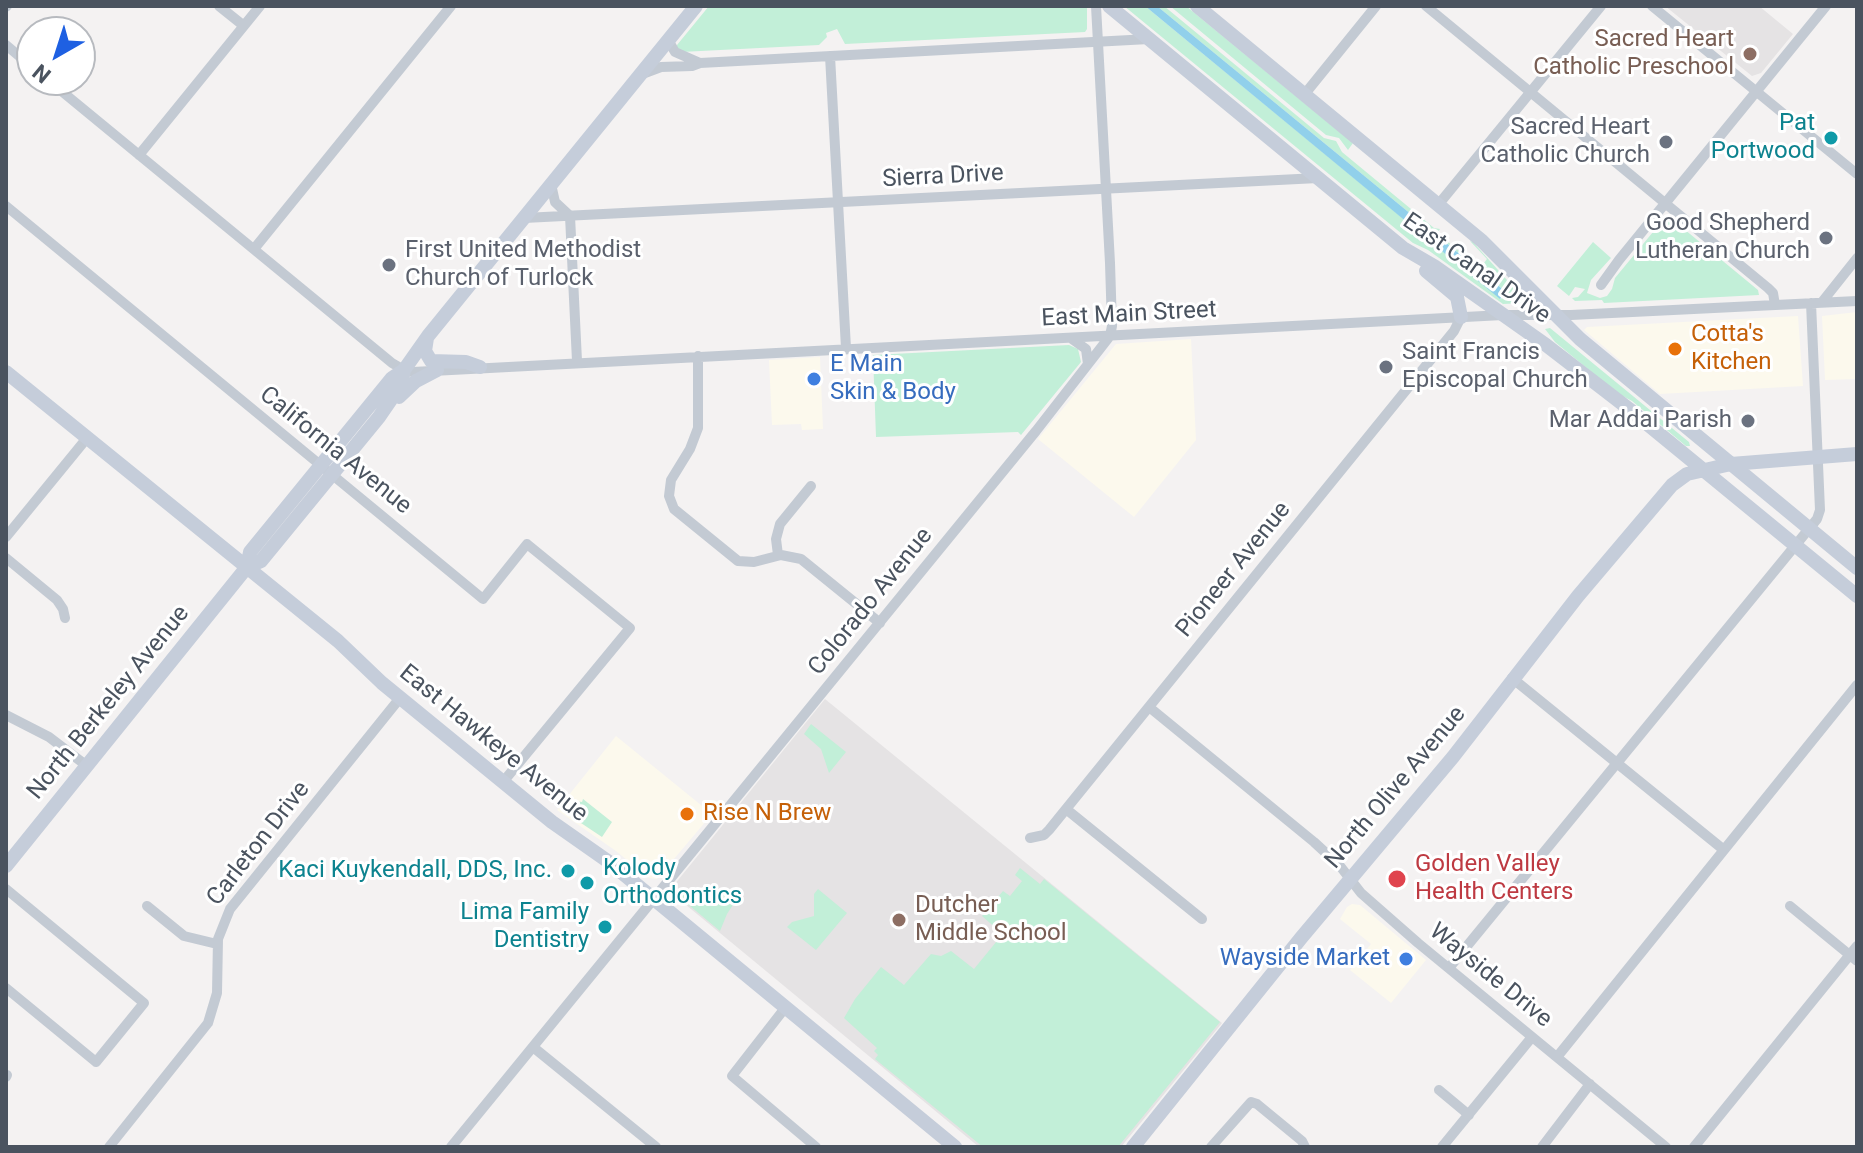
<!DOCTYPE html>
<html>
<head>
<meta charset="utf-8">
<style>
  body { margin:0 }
  #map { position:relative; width:1863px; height:1153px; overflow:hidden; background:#f4f2f2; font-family:Roboto,sans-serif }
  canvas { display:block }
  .frame { position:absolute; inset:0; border:8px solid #4a535f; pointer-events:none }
  .north { position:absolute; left:16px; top:16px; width:80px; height:80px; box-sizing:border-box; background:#fff; border:2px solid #b7babf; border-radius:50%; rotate:219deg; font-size:22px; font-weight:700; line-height:32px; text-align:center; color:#4a535f }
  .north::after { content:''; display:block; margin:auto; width:28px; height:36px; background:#1e60e2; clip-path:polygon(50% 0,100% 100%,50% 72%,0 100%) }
</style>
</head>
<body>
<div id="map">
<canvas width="1863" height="1153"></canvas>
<div class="frame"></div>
<div class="north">N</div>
</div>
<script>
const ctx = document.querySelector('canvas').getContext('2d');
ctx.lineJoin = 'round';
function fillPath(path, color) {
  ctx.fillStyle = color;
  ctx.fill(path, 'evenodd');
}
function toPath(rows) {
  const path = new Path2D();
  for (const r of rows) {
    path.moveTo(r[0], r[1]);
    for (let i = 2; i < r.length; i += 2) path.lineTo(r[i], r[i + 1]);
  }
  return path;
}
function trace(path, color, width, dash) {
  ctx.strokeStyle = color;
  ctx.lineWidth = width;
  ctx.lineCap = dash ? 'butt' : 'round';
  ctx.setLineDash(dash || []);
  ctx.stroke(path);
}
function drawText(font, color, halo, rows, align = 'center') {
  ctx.font = font + ' Roboto,sans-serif';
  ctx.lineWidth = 6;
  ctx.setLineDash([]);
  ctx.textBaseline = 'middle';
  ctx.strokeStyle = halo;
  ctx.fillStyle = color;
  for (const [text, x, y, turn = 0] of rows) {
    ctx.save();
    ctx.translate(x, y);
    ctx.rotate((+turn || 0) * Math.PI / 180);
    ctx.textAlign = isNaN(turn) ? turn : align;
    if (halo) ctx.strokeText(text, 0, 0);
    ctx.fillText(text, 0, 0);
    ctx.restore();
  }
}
fillPath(toPath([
  [1857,312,1857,379,1825,380,1822,316],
  [1798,316,1803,386,1660,394,1584,330,1587,327],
  [1191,339,1196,440,1134,517,1038,439,1116,344],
  [820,357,823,429,802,430,801,424,772,425,769,360],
  [616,736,712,814,657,879,649,878,616,851,557,810],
  [1352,904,1360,905,1426,960,1391,1003,1350,970,1371,944,1340,919,1347,907]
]), '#fcf9ed');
fillPath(toPath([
  [1665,6,1759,6,1793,34,1761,73,1752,76],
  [825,699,1222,1023,1121,1147,979,1147,674,895,674,885]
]), '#e5e3e4');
fillPath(toPath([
  [709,6,1087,6,1087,29,1085,32,845,44,837,29,826,33,827,37,819,45,681,52,676,48,677,45],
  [1124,6,1145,6,1501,299,1506,292,1157,6,1164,6,1324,138,1336,141,1342,152,1434,228,1440,229,1437,233,1480,268,1487,259,1470,241,1473,242,1523,298,1525,303,1503,304,1428,250,1413,243],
  [1170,6,1186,6,1353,143,1348,150,1339,138,1326,135],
  [1667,215,1758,290,1759,295,1604,303,1602,300,1575,301,1572,298,1578,297,1585,289,1575,287,1569,296,1557,286,1593,242,1611,258,1591,280,1587,293,1600,298,1607,296,1612,289,1615,278],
  [1550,328,1689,442,1690,446,1686,446,1632,401,1617,393,1555,342,1545,329],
  [1069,345,1078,349,1081,362,1021,435,1018,432,876,437,873,355],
  [811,724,846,752,829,773,821,749,804,734],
  [583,799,612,822,602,837,566,813,576,801,582,802],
  [1020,868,1040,884,1044,879,1220,1022,1118,1147,983,1147,875,1059,878,1055,874,1051,877,1048,844,1018,855,999,881,967,904,985,931,954,941,956,951,951,974,969,1001,936,997,932,998,930,982,916,1003,891,1010,896,1022,881,1015,875],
  [818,889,847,913,816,950,787,927,792,922,814,916,814,894],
  [711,890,736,900,727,914,720,931,678,896,679,893]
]), '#c2efd8');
fillPath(toPath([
  [1145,6,1157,6,1506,292,1500,299]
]), '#91d0eb');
trace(toPath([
  [219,6,244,26],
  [1426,6,1768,288,1773,293,1775,305],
  [1652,6,1857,174],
  [6,7,7,6],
  [668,40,675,52,700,63],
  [6,45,32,67],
  [830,56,846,348],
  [645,73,661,67,692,66,700,63,1149,39],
  [48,80,392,363,404,370,413,372,1503,315,1571,315,1857,301],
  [1304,95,1376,6],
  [139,155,260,6],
  [551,184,555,202,570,216],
  [1438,205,1601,6],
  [6,206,483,599,527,544,630,628,503,782],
  [570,216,577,361],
  [524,218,1318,178],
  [254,249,451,6],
  [1601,285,1619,260,1826,6],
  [1822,302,1857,258],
  [1072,339,1086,349,1088,364],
  [698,356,698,428,690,449,671,480,669,496,674,509,738,561,754,562,781,555,801,559,880,623],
  [6,537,87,438],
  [778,555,776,539,780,524,811,486],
  [6,558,57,600,63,609,65,618],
  [1512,678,1724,850],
  [1149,707,1314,842,1340,866,1361,893,1418,943,1666,1147],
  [6,715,49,737,87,766],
  [1066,809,1202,919],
  [1030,838,1044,835,1049,830,1454,331,1461,317],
  [6,889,144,1003,96,1062,6,988],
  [147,906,184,936,217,944],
  [1790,906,1857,961],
  [1449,968,1817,519,1820,510,1811,303],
  [785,1008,732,1076,816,1147],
  [533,1047,656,1147],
  [1557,1057,1857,685],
  [6,1077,7,1075],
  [1439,1090,1469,1115],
  [109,1147,208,1023,217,993,218,939,230,909,400,698],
  [451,1147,1036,431,1110,336,1112,326,1110,263,1096,6],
  [1211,1147,1251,1102,1257,1104,1302,1141,1305,1147],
  [1442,1147,1532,1037],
  [1542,1147,1590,1084],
  [1694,1147,1857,946]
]), '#c3cad3', 10);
trace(toPath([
  [1109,6,1403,248,1434,266,1546,345,1629,409,1857,596],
  [1197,6,1482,241,1580,339,1857,568],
  [1426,271,1457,297,1461,317],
  [427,338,425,351,431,361,466,362,480,367],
  [6,372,338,641,382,683,552,822,609,862,955,1147],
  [399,397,416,381,437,370],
  [247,567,261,561,379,417,401,385,404,370],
  [6,866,247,567,250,552,392,378,404,370,428,336,696,6],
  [1133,1147,1301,938,1453,757,1578,596,1672,485,1687,474,1731,464,1857,454]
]), '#c5cdda', 14);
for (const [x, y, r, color] of [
  [1750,54,8,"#8d6e63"],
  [1831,138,8,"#0f9aa8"],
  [1666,142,8,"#6b7280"],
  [1826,238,8,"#6b7280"],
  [389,265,8,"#6b7280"],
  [1675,349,8,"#e8710a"],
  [1386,367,8,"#6b7280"],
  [814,379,8,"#3f7fe0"],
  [1748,421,8,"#6b7280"],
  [687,814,8,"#e8710a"],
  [568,871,8,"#0f9aa8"],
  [1397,879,10,"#e0444e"],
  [587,883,8,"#0f9aa8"],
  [899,920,8,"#8d6e63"],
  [605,927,8,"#0f9aa8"],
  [1406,959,8,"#3f7fe0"]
]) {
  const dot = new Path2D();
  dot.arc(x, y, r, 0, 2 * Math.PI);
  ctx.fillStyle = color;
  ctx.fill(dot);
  trace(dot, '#fff', 3);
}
drawText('24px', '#785e54', '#fff', [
  ["Sacred Heart",1734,40],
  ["Catholic Preschool",1734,68],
  ["Dutcher",915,906,"left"],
  ["Middle School",915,934,"left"]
], 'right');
drawText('24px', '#0d838f', '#fff', [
  ["Pat",1815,124],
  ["Portwood",1815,152],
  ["Kolody",603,869,"left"],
  ["Orthodontics",603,897,"left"],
  ["Kaci Kuykendall, DDS, Inc.",552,871],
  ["Lima Family",589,913],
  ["Dentistry",589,941]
], 'right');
drawText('24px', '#5b616d', '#fff', [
  ["Sacred Heart",1650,128],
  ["Catholic Church",1650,156],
  ["Good Shepherd",1810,224],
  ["Lutheran Church",1810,252],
  ["First United Methodist",405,251,"left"],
  ["Church of Turlock",405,279,"left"],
  ["Saint Francis",1402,353,"left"],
  ["Episcopal Church",1402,381,"left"],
  ["Mar Addai Parish",1732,421]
], 'right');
drawText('24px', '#4a535f', '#fff', [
  ["Sierra Drive",943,177,-3],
  ["East Canal Drive",1476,269,35],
  ["East Main Street",1129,315,-3],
  ["California Avenue",335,451,39],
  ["Pioneer Avenue",1234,570,-51],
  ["Colorado Avenue",871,602,-51],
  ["North Berkeley Avenue",109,703,-51],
  ["East Hawkeye Avenue",493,744,39],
  ["North Olive Avenue",1396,788,-50],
  ["Carleton Drive",259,844,-52],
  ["Wayside Drive",1490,976,39]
]);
drawText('24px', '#c56008', '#fff', [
  ["Cotta's",1691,335],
  ["Kitchen",1691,363],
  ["Rise N Brew",703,814]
], 'left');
drawText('24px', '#366cbe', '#fff', [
  ["E Main",830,365],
  ["Skin & Body",830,393],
  ["Wayside Market",1390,959,"right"]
], 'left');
drawText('24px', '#be3a42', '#fff', [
  ["Golden Valley",1415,865],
  ["Health Centers",1415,893]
], 'left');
</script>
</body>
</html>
